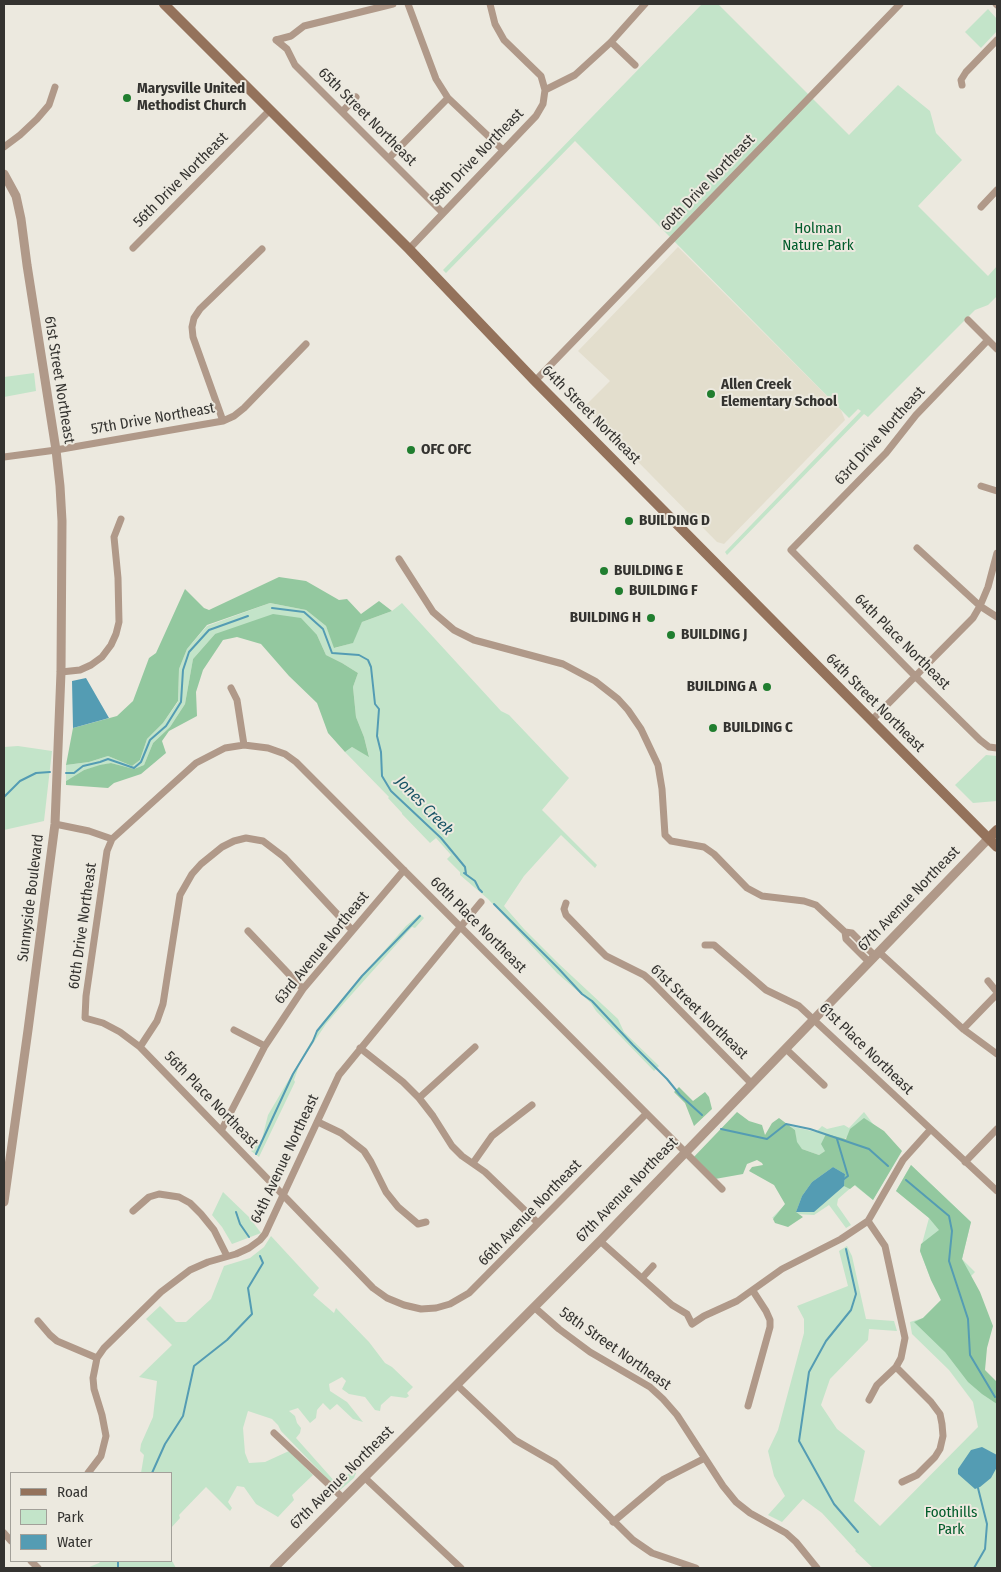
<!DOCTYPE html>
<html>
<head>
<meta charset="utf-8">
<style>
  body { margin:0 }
  #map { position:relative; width:1001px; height:1572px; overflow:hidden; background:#ece9df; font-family:"Fira Sans Condensed",sans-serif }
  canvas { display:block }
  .frame { position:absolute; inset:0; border:5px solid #343330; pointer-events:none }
  .legend { position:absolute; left:10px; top:1472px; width:162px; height:90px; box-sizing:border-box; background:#ece9df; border:1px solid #a2a099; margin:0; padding:6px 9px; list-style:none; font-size:15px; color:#343330 }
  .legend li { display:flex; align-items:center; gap:10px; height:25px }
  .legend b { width:25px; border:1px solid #a2a099 }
</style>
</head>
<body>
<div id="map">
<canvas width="1001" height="1572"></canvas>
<div class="frame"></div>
<ul class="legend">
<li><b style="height:6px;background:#94725b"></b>Road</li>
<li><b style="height:14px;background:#c3e4c9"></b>Park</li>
<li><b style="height:14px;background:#549cb3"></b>Water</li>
</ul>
</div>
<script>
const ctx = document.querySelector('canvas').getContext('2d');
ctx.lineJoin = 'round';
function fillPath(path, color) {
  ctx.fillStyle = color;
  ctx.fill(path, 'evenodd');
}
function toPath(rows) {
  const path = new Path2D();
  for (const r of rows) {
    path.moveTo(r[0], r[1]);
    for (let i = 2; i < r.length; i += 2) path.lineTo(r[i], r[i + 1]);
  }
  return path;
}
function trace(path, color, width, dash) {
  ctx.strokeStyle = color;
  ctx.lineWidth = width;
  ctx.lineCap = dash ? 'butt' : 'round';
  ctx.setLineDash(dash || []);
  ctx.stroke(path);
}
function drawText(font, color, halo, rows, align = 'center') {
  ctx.font = font + ' "Fira Sans Condensed",sans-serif';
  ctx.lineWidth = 4;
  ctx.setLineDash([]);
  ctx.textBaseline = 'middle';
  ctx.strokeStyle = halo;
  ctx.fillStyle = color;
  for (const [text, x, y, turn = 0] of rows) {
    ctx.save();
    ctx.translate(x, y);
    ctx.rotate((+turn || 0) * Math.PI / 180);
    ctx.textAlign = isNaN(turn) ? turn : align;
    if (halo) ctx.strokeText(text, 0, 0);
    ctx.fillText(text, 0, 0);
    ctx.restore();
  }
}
fillPath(toPath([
  [678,247,841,410,845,420,724,544,717,542,584,407,610,381,578,351]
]), '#e3decd');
fillPath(toPath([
  [702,4,718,4,849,135,898,85,930,111,936,133,962,160,918,206,988,276,997,266,997,296,988,305,975,310,868,417,864,414,727,555,725,552,861,411,858,409,849,418,575,141,446,273,443,270],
  [988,9,997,19,997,31,981,48,965,32],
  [34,373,36,391,4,397,4,377],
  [270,603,306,610,326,626,335,648,352,643,362,622,392,611,402,603,501,711,509,715,565,774,569,778,542,810,597,865,595,868,561,835,524,876,504,906,524,929,559,964,618,1019,624,1032,659,1066,654,1071,596,1011,591,1003,557,973,488,899,460,875,460,872,447,859,451,855,436,838,430,843,402,814,402,813,388,798,389,797,345,752,352,747,369,756,364,737,356,717,353,687,358,673,342,663,326,655,317,635,215,634,193,659,185,704,170,727,153,743,144,765,134,769,111,763,84,770,66,781,66,765,89,762,108,756,132,766,140,760,147,739,163,723,178,702,179,669,187,649,207,626],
  [18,746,52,751,44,821,4,830,4,747],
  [986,755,997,756,997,801,973,803,955,785],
  [420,914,424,918,415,928,412,927,344,1003,326,1024,300,1063,294,1080,295,1082,259,1157,251,1151,262,1139,268,1115,322,1023,345,995,406,926],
  [864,1112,898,1157,873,1200,854,1185,838,1199,837,1205,851,1225,846,1228,829,1205,814,1215,795,1214,786,1221,772,1218,852,1136,842,1139,826,1134,825,1151,819,1155,802,1149,796,1142,795,1130,790,1126,816,1132,822,1126,827,1129,844,1125,849,1128],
  [911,1165,971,1222,962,1259,975,1272,927,1321,997,1386,997,1568,873,1568,855,1551,856,1550,822,1513,803,1499,782,1522,768,1515,785,1496,774,1476,768,1451,778,1430,804,1333,804,1319,797,1306,848,1286,839,1251,847,1246,852,1256,866,1319,894,1321,897,1331,869,1329,868,1340,830,1379,821,1405,837,1429,865,1451,854,1501,880,1526,978,1427,973,1402,949,1370,912,1334,910,1322,923,1318,941,1300,931,1280,920,1251,929,1218,896,1191],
  [223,1192,249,1217,261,1233,232,1244,222,1227,212,1215],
  [271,1236,319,1288,313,1295,334,1313,336,1308,369,1342,385,1363,392,1367,413,1387,407,1393,409,1396,406,1398,391,1396,381,1405,380,1411,375,1410,365,1397,349,1394,342,1389,346,1381,342,1377,329,1384,330,1391,347,1402,363,1422,353,1419,337,1404,330,1410,323,1403,317,1410,316,1418,310,1423,298,1408,289,1411,295,1416,297,1423,301,1428,300,1433,296,1438,337,1484,353,1470,356,1473,354,1478,339,1491,281,1431,278,1425,272,1419,248,1411,243,1428,245,1453,249,1463,265,1462,289,1451,313,1475,292,1495,294,1500,278,1517,256,1504,244,1487,237,1486,228,1502,232,1508,230,1511,206,1487,179,1515,180,1518,171,1528,171,1473,141,1473,144,1455,140,1451,141,1444,153,1417,157,1381,139,1377,172,1345,146,1319,160,1306,176,1322,186,1322,211,1299,224,1266,250,1258,264,1247],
  [171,1559,176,1568,87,1568,99,1563,101,1561,171,1561]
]), '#c3e4c9');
fillPath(toPath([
  [279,577,306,581,339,600,347,599,361,614,379,601,392,611,362,622,353,643,334,648,326,626,306,610,270,603,207,625,187,649,179,669,178,701,163,723,147,739,140,760,132,766,108,756,89,762,66,765,73,728,117,716,133,701,149,658,156,653,185,589,204,608,209,610],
  [273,614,301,618,317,635,326,655,342,663,358,673,353,687,356,717,364,737,369,757,352,747,345,752,328,733,317,703,289,676,261,644,237,637,223,640,203,670,196,692,197,716,169,731,162,741,166,753,141,774,114,783,108,788,66,785,66,781,84,770,100,765,111,763,134,769,144,765,153,743,170,727,185,704,193,659,215,634],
  [679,1087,693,1101,705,1092,709,1097,712,1109,694,1126,685,1103,674,1092],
  [737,1112,749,1121,762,1125,765,1135,772,1123,779,1118,795,1130,797,1142,802,1149,819,1155,825,1151,821,1144,826,1134,846,1139,850,1129,864,1118,884,1131,902,1151,873,1200,855,1185,850,1189,844,1186,845,1174,833,1167,812,1182,802,1196,796,1212,803,1217,788,1227,775,1223,773,1219,785,1204,774,1185,749,1171,752,1167,763,1165,762,1163,757,1160,747,1164,743,1174,715,1179,690,1161],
  [911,1165,971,1222,962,1259,980,1292,993,1326,987,1348,985,1370,997,1382,997,1404,982,1394,968,1382,945,1352,914,1322,923,1318,941,1300,931,1280,920,1251,921,1244,939,1230,929,1218,896,1191]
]), '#93c89f');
fillPath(toPath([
  [86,678,109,718,73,728,72,681],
  [833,1167,845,1174,844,1186,814,1212,796,1212,802,1196,812,1182],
  [982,1447,997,1455,997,1467,991,1478,980,1487,975,1489,958,1474,958,1469,971,1450]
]), '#549cb3');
trace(toPath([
  [272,608,304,612,323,629,332,653,359,655,368,660,371,667,375,704,379,709,377,736,381,752,382,776,391,791,441,838,465,867,466,874],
  [66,773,74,773,83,766,100,762,108,759,134,768,141,762,150,740,166,726,181,702,183,670,189,652,209,630,248,616],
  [4,797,20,781,36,773,50,772],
  [464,873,475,881,479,889,482,892],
  [494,904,558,968,582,994,592,1001,633,1045,667,1079,680,1095,702,1115],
  [721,1129,767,1139,786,1124,810,1129,869,1149,888,1166],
  [837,1139,848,1176,844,1179],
  [256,1154,293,1074,313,1041,317,1031,362,976,420,916],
  [906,1180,949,1216,952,1231,949,1261,968,1319,970,1355,995,1397],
  [236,1212,240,1224,249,1237],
  [846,1249,856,1294,851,1310,826,1341,809,1372,799,1441,834,1504,858,1532],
  [152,1473,165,1444,183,1416,194,1366,227,1340,252,1314,248,1288,263,1263,260,1256],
  [118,1561,118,1568],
  [974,1568,985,1549,987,1524,978,1488]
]), '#549cb3', 2);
trace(toPath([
  [408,4,436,79,448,98,503,150],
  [490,4,495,24,504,40,541,76,545,90],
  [996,4,997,5],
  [276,40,287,49,295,65,442,212],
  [276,40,291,36,304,26,393,4],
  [611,42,635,65],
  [962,85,961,80,966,72,997,40],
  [342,112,356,97],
  [4,147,20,135,37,119,49,105,55,87],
  [389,158,448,98],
  [981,207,997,190],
  [133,248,270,110],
  [409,249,536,116,543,104,545,90,575,75,611,42,645,4],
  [968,320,997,349],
  [988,340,916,415,886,453,791,550,915,676,980,740,989,747,997,748],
  [535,381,900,4],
  [223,421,193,337,192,327,194,318,200,309,262,249],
  [4,457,56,450,223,421,234,416,244,408,306,344],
  [981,486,997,491],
  [917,548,980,606,997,617],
  [399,559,433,612,454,630,474,640,563,664,595,681,618,699,628,710,641,729,658,765,662,789,665,835,671,841,704,847,714,854,747,888,762,896,804,901,816,905,845,932],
  [61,672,80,670,91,665,102,657,111,645,116,634,119,622,118,578,114,537,121,519],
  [231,688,237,700,244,745,268,748,285,754,296,762,722,1189],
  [871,721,973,618,980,606,988,587,997,553],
  [244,745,225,748,196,763,112,839,107,851,86,996,85,1018,103,1023,120,1032,140,1047,373,1288,387,1298,404,1305,421,1309,436,1308,450,1304,469,1293,646,1114],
  [55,824,89,831,112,839],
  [566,903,564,909,566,915,598,948,606,956,644,975,652,982,751,1083],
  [248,931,303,989],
  [705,945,714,945,766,990,799,1006,997,1191],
  [879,952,963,1029,997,1054],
  [869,962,846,939,845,932,852,933,875,956],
  [988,981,997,992],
  [963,1029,997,994],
  [234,1030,265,1046],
  [140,1047,157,1021,163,1004,180,895,192,874,201,864,222,847,234,841,246,838,263,841,284,857,352,930],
  [360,1048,403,1082,419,1098,433,1116,452,1146,462,1156,485,1172,538,1223],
  [786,1049,824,1085],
  [419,1098,475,1047],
  [318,1122,341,1133,364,1151,371,1162,386,1192,398,1207,418,1224,426,1222],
  [221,1131,265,1046,303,989,404,870],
  [965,1162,997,1129],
  [473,1163,492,1136,532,1105],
  [133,1211,149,1197,159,1194,179,1197,190,1203,201,1214,214,1230,227,1256],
  [868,1221,885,1246,905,1338,901,1358,896,1367,931,1402,940,1414,942,1424,943,1436,940,1449,935,1457,917,1475,902,1482],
  [600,1241,672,1305,687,1314,692,1324,704,1316,737,1301,782,1269,841,1239,868,1221,903,1160,930,1130],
  [642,1278,653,1266],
  [534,1307,559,1329,590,1352,650,1387,663,1399,677,1415,723,1486,736,1502,750,1513,786,1533,796,1542,817,1568],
  [38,1321,50,1335,57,1341,97,1358],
  [457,1385,515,1440,555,1463,633,1540,652,1553,696,1568],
  [869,1400,877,1385,896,1367],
  [748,1406,770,1327,770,1320,766,1311,753,1291],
  [274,1433,343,1498],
  [88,1473,101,1456,106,1436,102,1415,94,1389,93,1378,97,1358,104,1348,161,1292,190,1270,208,1262,236,1254,249,1248,260,1240,265,1234,339,1075,481,902],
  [364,1477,461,1568],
  [613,1522,664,1479,705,1458],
  [4,1533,11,1541],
  [31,1561,38,1568]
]), '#b09989', 7);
trace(toPath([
  [4,174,16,196,21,219,27,265,56,450,60,486,62,521,61,672,55,824,28,1030,4,1202],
  [274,1568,600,1241,989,838]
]), '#b09989', 9);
trace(toPath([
  [164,4,409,249,535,381,997,847],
  [989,838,997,830]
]), '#94725b', 10);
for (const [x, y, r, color] of [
  [127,98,5,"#207e2f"],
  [711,394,5,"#207e2f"],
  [411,450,5,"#207e2f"],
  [629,521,5,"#207e2f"],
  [604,571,5,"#207e2f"],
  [619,591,5,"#207e2f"],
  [651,618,5,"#207e2f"],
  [671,635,5,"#207e2f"],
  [767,687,5,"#207e2f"],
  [713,728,5,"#207e2f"]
]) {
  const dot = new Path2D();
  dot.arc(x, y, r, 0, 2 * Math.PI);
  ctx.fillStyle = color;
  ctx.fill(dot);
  trace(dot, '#ece9df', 2);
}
drawText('bold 15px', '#343330', '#ece9df', [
  ["Marysville United",137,89],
  ["Methodist Church",137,106],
  ["Allen Creek",721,385],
  ["Elementary School",721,402],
  ["OFC OFC",421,450],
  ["BUILDING D",639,521],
  ["BUILDING E",614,571],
  ["BUILDING F",629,591],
  ["BUILDING H",641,618,"right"],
  ["BUILDING J",681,635],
  ["BUILDING A",757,687,"right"],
  ["BUILDING C",723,728]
], 'left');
drawText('15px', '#343330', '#ece9df', [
  ["65th Street Northeast",367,117,45],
  ["58th Drive Northeast",477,157,-46],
  ["56th Drive Northeast",181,180,-45],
  ["60th Drive Northeast",708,183,-46],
  ["61st Street Northeast",59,380,81],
  ["64th Street Northeast",591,415,45],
  ["57th Drive Northeast",153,419,-10],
  ["63rd Drive Northeast",880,436,-48],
  ["64th Place Northeast",902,642,45],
  ["64th Street Northeast",875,703,45],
  ["Sunnyside Boulevard",31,898,-83],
  ["67th Avenue Northeast",909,899,-46],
  ["60th Place Northeast",478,925,45],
  ["60th Drive Northeast",83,926,-82],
  ["63rd Avenue Northeast",322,948,-51],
  ["61st Street Northeast",699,1012,44],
  ["61st Place Northeast",866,1049,44],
  ["56th Place Northeast",211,1100,46],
  ["64th Avenue Northeast",285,1159,-65],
  ["67th Avenue Northeast",627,1190,-46],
  ["66th Avenue Northeast",530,1213,-46],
  ["58th Street Northeast",615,1349,35],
  ["67th Avenue Northeast",342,1478,-45]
]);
drawText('15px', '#015c2b', '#ece9df', [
  ["Holman",818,229],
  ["Nature Park",818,246],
  ["Foothills",951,1513],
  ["Park",951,1530]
]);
drawText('italic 16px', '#165264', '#ece9df', [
  ["Jones Creek",424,806,46]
]);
</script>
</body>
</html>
